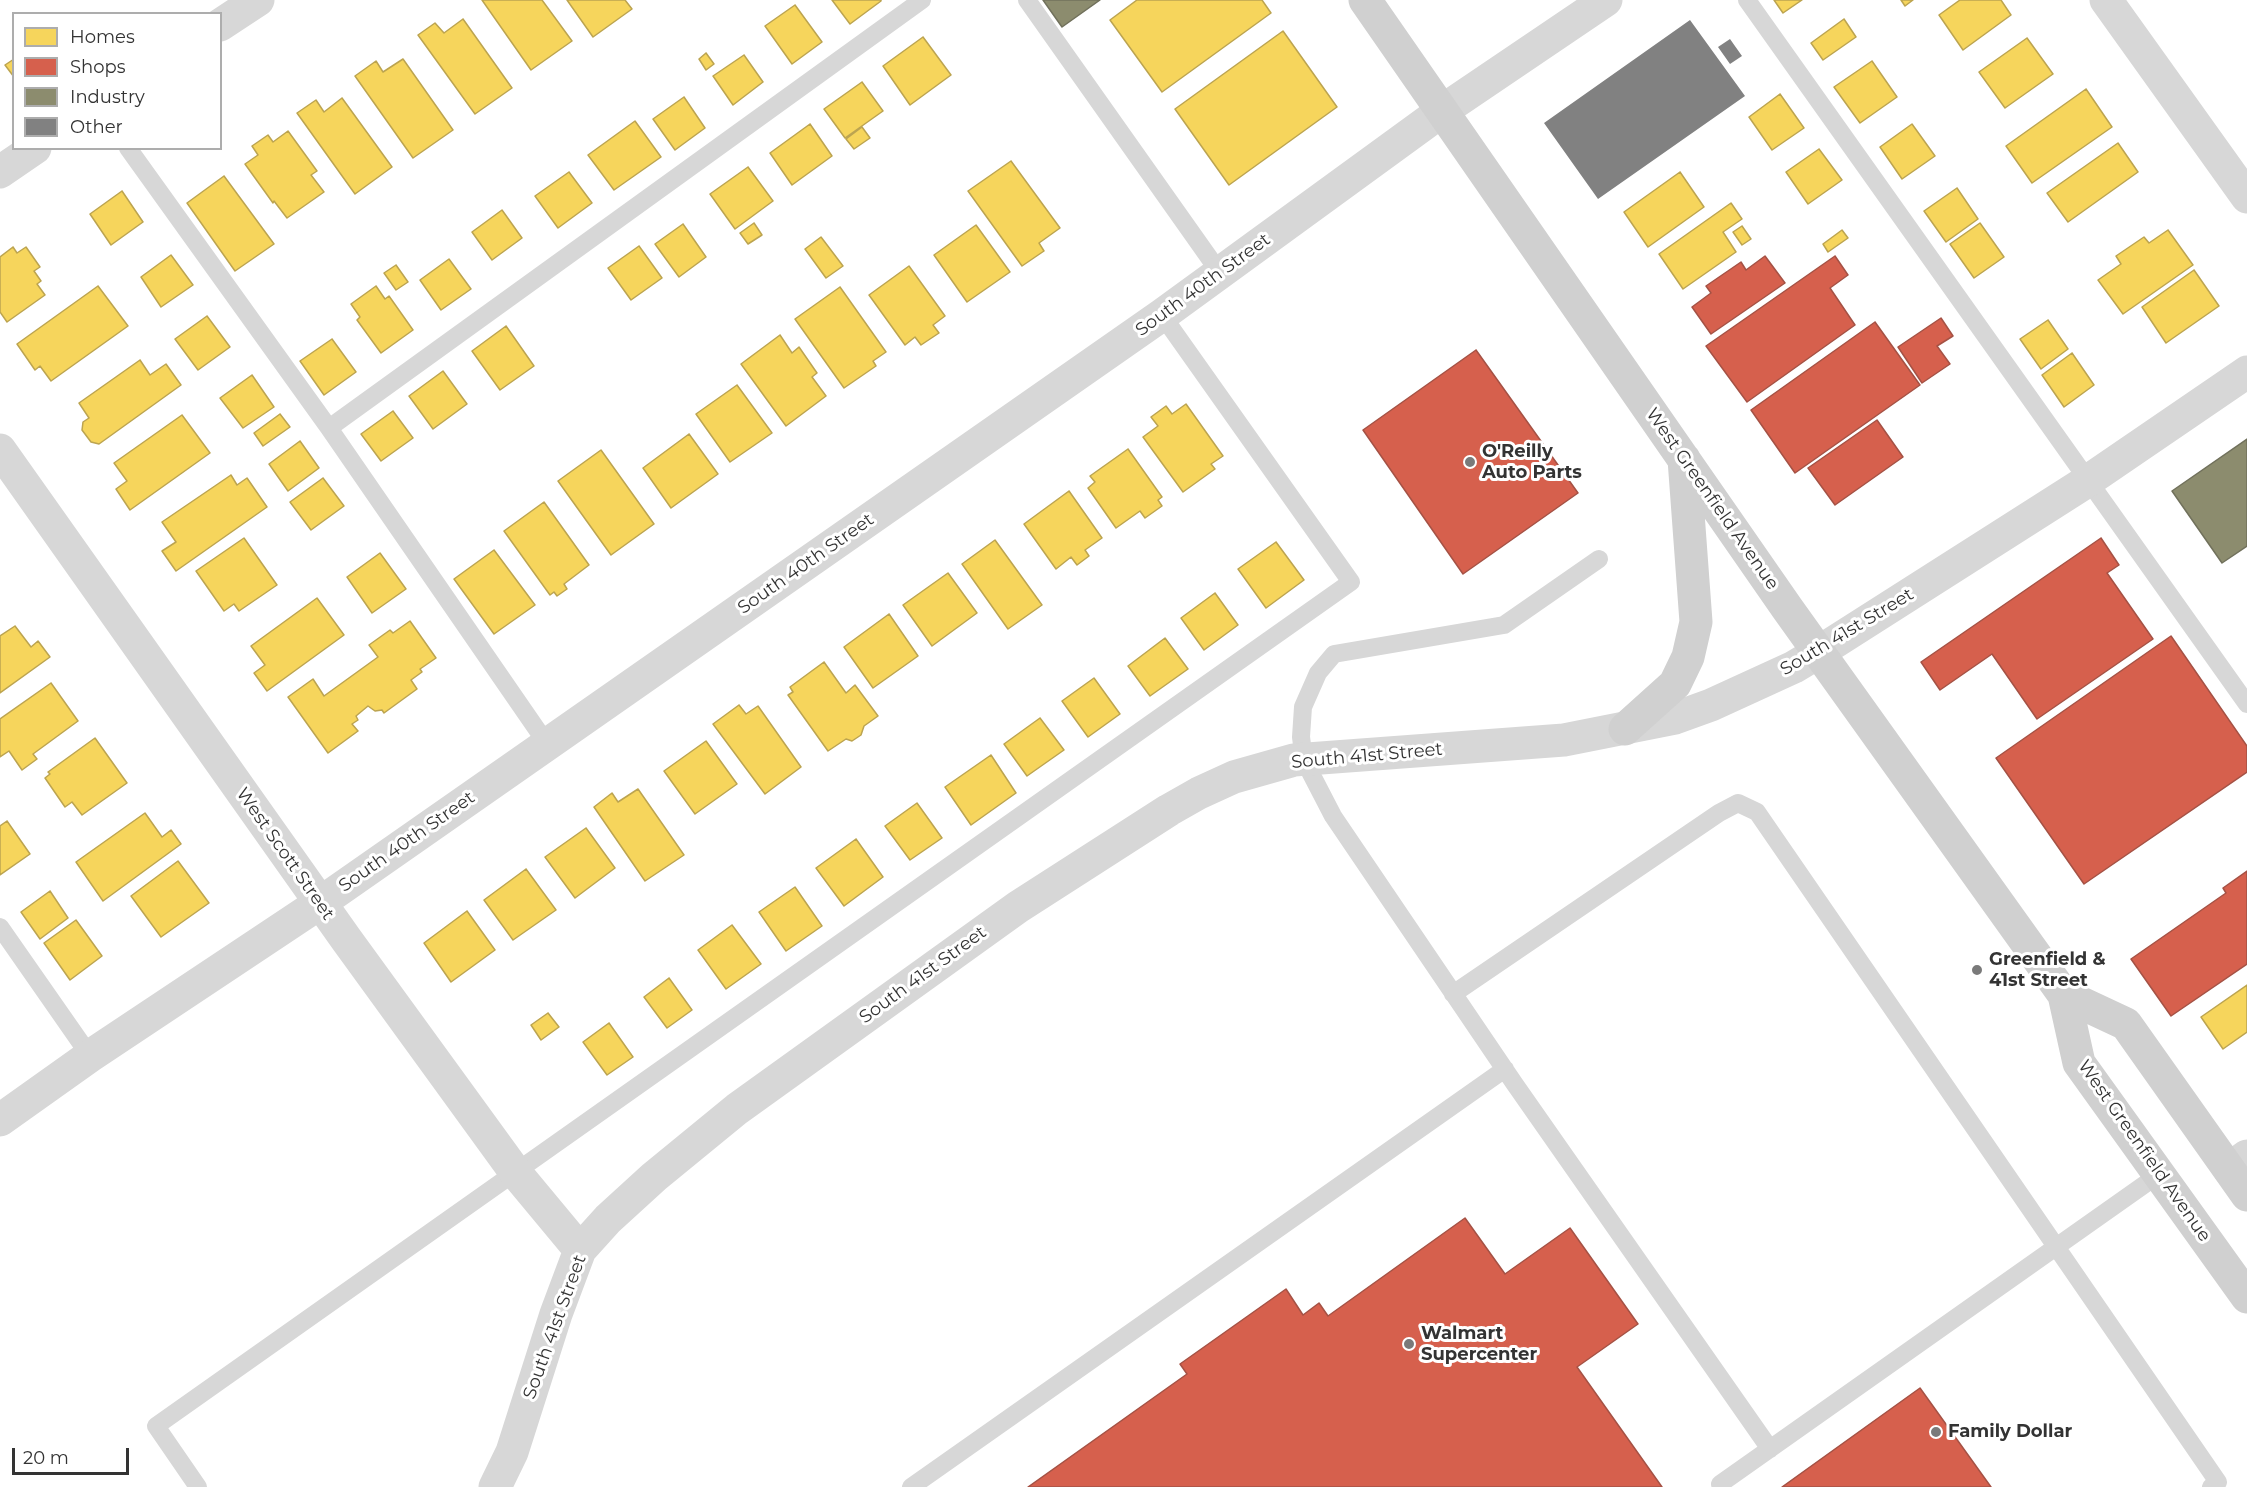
<!DOCTYPE html>
<html>
<head>
<meta charset="utf-8">
<style>
  body { margin:0 }
  #map { position:relative; width:2247px; height:1487px; overflow:hidden; background:#fff; font-family:Montserrat,sans-serif }
  canvas { display:block }
  .legend { position:absolute; left:12px; top:12px; width:210px; height:138px; box-sizing:border-box; background:#fff; border:2px solid #adadad; margin:0; padding:8px 10px; list-style:none; font-size:18px; color:#333 }
  .legend li { display:flex; align-items:center; gap:12px; height:30px }
  .legend b { width:30px; border:2px solid #adadad }
  .scale { position:absolute; left:12px; top:1448px; width:117px; height:27px; box-sizing:border-box; border:3px solid #333; border-top:0; padding-left:8px; font-size:18px; line-height:21px; white-space:nowrap; color:#333; -webkit-text-stroke:4px #fff; paint-order:stroke }
</style>
</head>
<body>
<div id="map">
<canvas width="2247" height="1487"></canvas>
<ul class="legend">
<li><b style="height:16px;background:#f6d55c"></b>Homes</li>
<li><b style="height:16px;background:#d6604d"></b>Shops</li>
<li><b style="height:16px;background:#8c8c6e"></b>Industry</li>
<li><b style="height:16px;background:#818181"></b>Other</li>
</ul>
<div class="scale">20 m</div>
</div>
<script>
const ctx = document.querySelector('canvas').getContext('2d');
ctx.lineJoin = 'round';
function fillPath(path, color) {
  ctx.fillStyle = color;
  ctx.fill(path, 'evenodd');
}
function toPath(rows) {
  const path = new Path2D();
  for (const r of rows) {
    path.moveTo(r[0], r[1]);
    for (let i = 2; i < r.length; i += 2) path.lineTo(r[i], r[i + 1]);
  }
  return path;
}
function trace(path, color, width, dash) {
  ctx.strokeStyle = color;
  ctx.lineWidth = width;
  ctx.lineCap = dash ? 'butt' : 'round';
  ctx.setLineDash(dash || []);
  ctx.stroke(path);
}
function drawText(font, color, halo, rows, align = 'center') {
  ctx.font = font + ' Montserrat,sans-serif';
  ctx.lineWidth = 6;
  ctx.setLineDash([]);
  ctx.textBaseline = 'middle';
  ctx.strokeStyle = halo;
  ctx.fillStyle = color;
  for (const [text, x, y, turn = 0] of rows) {
    ctx.save();
    ctx.translate(x, y);
    ctx.rotate((+turn || 0) * Math.PI / 180);
    ctx.textAlign = isNaN(turn) ? turn : align;
    if (halo) ctx.strokeText(text, 0, 0);
    ctx.fillText(text, 0, 0);
    ctx.restore();
  }
}
const homes = toPath([
  [482,0,542,0,572,41,531,70,482,0],
  [567,0,625,0,632,9,593,37,567,0],
  [832,0,881,0,881,1,850,24,832,0],
  [1137,0,1262,0,1271,13,1162,92,1110,20,1137,0],
  [1774,0,1802,0,1783,13,1774,0],
  [1901,0,1913,0,1905,6,1901,0],
  [1960,0,2001,0,2011,15,1963,50,1939,15,1960,0],
  [795,5,822,42,792,64,765,26,795,5],
  [463,19,512,88,475,114,418,35,435,23,444,33,463,19],
  [1844,19,1856,37,1823,60,1811,43,1844,19],
  [1283,31,1337,107,1229,185,1175,109,1283,31],
  [923,37,951,75,910,105,883,66,923,37],
  [2027,38,2053,74,2005,108,1979,72,2027,38],
  [706,53,714,64,706,70,699,59,706,53],
  [744,55,763,82,733,105,713,76,744,55],
  [14,59,14,77,5,65,14,59],
  [403,59,453,130,413,158,355,76,376,61,383,72,403,59],
  [1872,61,1897,97,1860,123,1834,87,1872,61],
  [862,82,883,111,845,138,824,109,862,82],
  [2086,89,2112,127,2032,183,2006,146,2086,89],
  [1780,94,1804,128,1772,150,1749,117,1780,94],
  [684,97,705,128,675,150,653,119,684,97],
  [342,98,392,167,355,194,297,113,316,100,324,112,342,98],
  [635,121,661,157,614,190,588,155,635,121],
  [810,124,832,156,792,185,770,153,810,124],
  [1912,124,1935,156,1902,179,1880,147,1912,124],
  [862,127,870,138,854,149,846,139,862,127],
  [288,131,317,171,311,175,324,192,287,218,274,201,273,203,245,164,258,155,252,146,268,135,273,142,288,131],
  [2118,143,2138,172,2068,222,2047,193,2118,143],
  [1819,149,1842,180,1808,204,1786,172,1819,149],
  [1011,161,1060,228,1039,243,1044,251,1022,266,968,191,1011,161],
  [748,167,773,201,735,229,710,194,748,167],
  [569,172,592,203,558,228,535,196,569,172],
  [1680,172,1704,207,1648,247,1624,212,1680,172],
  [224,176,274,244,235,271,187,203,224,176],
  [1957,188,1978,219,1946,242,1924,211,1957,188],
  [122,191,143,222,111,245,90,214,122,191],
  [1731,203,1742,219,1723,232,1736,252,1683,289,1659,254,1731,203],
  [502,210,522,238,492,260,472,232,502,210],
  [754,223,762,235,748,244,740,233,754,223],
  [1980,223,2004,257,1974,278,1950,244,1980,223],
  [683,224,706,257,679,277,655,244,683,224],
  [976,225,1010,272,967,302,934,255,976,225],
  [1742,226,1751,239,1742,245,1733,232,1742,226],
  [1842,230,1848,238,1828,252,1823,244,1842,230],
  [2168,230,2193,265,2123,314,2098,280,2121,264,2116,256,2144,237,2149,243,2168,230],
  [821,237,843,266,826,278,805,249,821,237],
  [639,246,662,278,631,300,608,268,639,246],
  [13,247,17,253,26,247,40,267,34,271,41,281,37,284,45,295,7,322,0,312,0,257,13,247],
  [171,255,193,285,161,307,141,277,171,255],
  [449,259,471,289,441,310,420,280,449,259],
  [396,265,408,282,396,290,384,273,396,265],
  [909,266,945,316,933,325,939,333,921,345,915,337,905,345,869,295,909,266],
  [2194,270,2219,306,2166,343,2142,307,2194,270],
  [98,286,128,326,51,381,40,366,35,370,17,344,98,286],
  [376,286,385,299,389,296,413,330,381,353,357,320,360,317,351,304,376,286],
  [840,287,886,352,873,361,876,366,844,388,795,319,840,287],
  [207,316,230,347,198,370,175,339,207,316],
  [2048,320,2068,349,2041,369,2020,339,2048,320],
  [506,326,534,366,500,390,472,351,506,326],
  [780,335,792,353,799,347,817,373,812,377,826,396,786,426,741,364,780,335],
  [332,339,356,372,324,395,300,361,332,339],
  [2072,353,2094,385,2064,407,2042,375,2072,353],
  [140,360,150,375,166,364,181,385,99,444,91,442,82,430,83,422,89,418,79,403,140,360],
  [443,371,467,404,433,429,409,396,443,371],
  [252,375,274,407,243,428,220,398,252,375],
  [737,385,772,433,730,462,696,414,737,385],
  [1186,404,1223,456,1211,464,1215,469,1183,492,1143,437,1158,426,1151,417,1166,406,1172,414,1186,404],
  [393,411,413,438,381,461,361,434,393,411],
  [280,414,290,427,263,446,254,433,280,414],
  [182,415,210,453,130,510,116,489,127,481,114,463,182,415],
  [689,434,718,474,671,508,643,468,689,434],
  [300,441,319,468,288,491,269,464,300,441],
  [1128,449,1162,497,1158,500,1162,506,1145,518,1140,511,1116,528,1088,488,1095,482,1090,476,1128,449],
  [601,450,654,524,611,555,558,481,601,450],
  [231,475,237,485,247,478,267,507,176,571,162,551,176,542,162,522,231,475],
  [323,478,344,506,311,530,290,502,323,478],
  [1069,491,1102,538,1085,550,1089,556,1077,565,1071,557,1056,569,1024,524,1069,491],
  [544,502,589,565,564,584,567,589,557,596,554,592,550,595,504,531,544,502],
  [244,538,277,585,239,611,234,604,224,611,196,571,244,538],
  [995,540,1042,605,1008,629,962,564,995,540],
  [1276,542,1304,580,1266,608,1238,569,1276,542],
  [494,550,535,605,494,634,454,579,494,550],
  [380,553,406,589,372,613,347,577,380,553],
  [948,573,977,613,932,646,903,605,948,573],
  [1215,593,1238,625,1204,650,1181,618,1215,593],
  [317,598,344,635,267,691,254,673,265,665,251,646,317,598],
  [889,614,918,656,873,688,844,647,889,614],
  [410,621,436,658,420,669,422,672,411,680,417,689,384,713,382,710,375,711,368,706,356,716,358,720,352,724,358,731,328,753,288,697,313,679,324,696,378,657,369,645,390,630,393,633,410,621],
  [15,626,31,647,38,641,50,657,0,693,0,636,15,626],
  [1165,638,1188,669,1150,696,1128,666,1165,638],
  [824,662,846,693,855,685,878,716,864,726,861,735,852,741,846,739,828,751,788,695,793,692,790,687,824,662],
  [1094,678,1120,714,1088,737,1062,701,1094,678],
  [51,683,78,721,33,754,37,759,22,770,9,751,0,757,0,719,51,683],
  [739,705,746,714,758,706,801,767,765,794,713,724,739,705],
  [1040,718,1064,750,1027,776,1004,744,1040,718],
  [95,738,127,783,82,815,72,802,65,807,45,778,50,774,48,772,95,738],
  [706,741,737,784,695,814,664,771,706,741],
  [991,755,1016,793,971,825,945,787,991,755],
  [638,789,684,855,645,881,594,807,612,793,618,802,638,789],
  [917,803,942,838,910,860,885,826,917,803],
  [145,813,162,837,171,830,181,844,103,901,76,862,145,813],
  [7,821,30,854,0,875,0,826,7,821],
  [586,828,615,868,575,898,545,857,586,828],
  [856,839,883,877,844,906,816,868,856,839],
  [178,861,209,903,161,937,131,896,178,861],
  [526,869,556,910,513,940,484,900,526,869],
  [795,887,822,926,786,951,759,912,795,887],
  [50,891,68,918,40,939,21,912,50,891],
  [467,911,495,950,451,982,424,943,467,911],
  [76,920,102,956,70,980,44,943,76,920],
  [732,925,761,964,726,989,698,950,732,925],
  [669,978,692,1010,667,1028,644,997,669,978],
  [2247,985,2247,1032,2223,1049,2201,1017,2247,985],
  [548,1013,559,1027,541,1040,531,1025,548,1013],
  [609,1023,633,1057,607,1075,583,1042,609,1023]
]);
fillPath(homes, '#f6d55c');
trace(homes, '#bca450', 1.5);
const shops = toPath([
  [1765,256,1785,283,1711,334,1692,307,1711,293,1706,286,1741,262,1746,270,1765,256],
  [1835,256,1848,275,1830,288,1855,325,1747,402,1706,346,1835,256],
  [1941,318,1953,336,1937,346,1950,364,1922,383,1898,347,1941,318],
  [1875,322,1920,385,1795,473,1751,410,1875,322],
  [1476,350,1578,493,1463,574,1363,430,1476,350],
  [1877,420,1903,457,1835,505,1808,468,1877,420],
  [2101,538,2119,565,2107,573,2153,639,2037,719,1992,654,1940,690,1921,662,2101,538],
  [2171,636,2247,746,2247,772,2084,884,1996,758,2171,636],
  [2247,871,2247,964,2171,1016,2131,959,2226,893,2223,888,2247,871],
  [1465,1218,1505,1274,1570,1228,1638,1324,1577,1367,1662,1487,1028,1487,1187,1374,1180,1364,1286,1289,1303,1315,1319,1303,1328,1316,1465,1218],
  [1920,1388,1991,1487,1782,1487,1920,1388]
]);
fillPath(shops, '#d6604d');
trace(shops, '#a55245', 1.5);
const industry = toPath([
  [1043,0,1100,0,1062,27,1043,0],
  [2247,439,2247,546,2222,563,2172,491,2247,439]
]);
fillPath(industry, '#8c8c6e');
trace(industry, '#71715c', 1.5);
fillPath(toPath([
  [1690,20,1745,96,1598,199,1544,123],
  [1730,39,1742,56,1730,64,1718,47]
]), '#818181');
trace(toPath([
  [1027,0,1220,273],
  [1747,0,2247,704],
  [128,148,329,428,547,744],
  [329,428,922,0],
  [1599,559,1504,625,1334,654,1318,673,1303,707,1301,737,1304,760,1333,816,1514,1083,1770,1449],
  [0,927,90,1056],
  [1453,994,1719,813,1738,803,1757,812,2218,1482,2211,1487],
  [198,1487,156,1426,1351,582,1162,315],
  [911,1487,1505,1069],
  [1722,1487,1720,1484,2158,1175]
]), '#d7d7d7', 18);
trace(toPath([
  [2106,0,2247,197],
  [220,25,258,0],
  [0,172,35,148],
  [0,450,346,939,516,1173,580,1250],
  [0,1120,90,1056,320,903,1162,315,1442,111,1606,0],
  [2229,1169,2247,1156],
  [495,1487,512,1452,556,1314,580,1250,608,1219,654,1177,737,1109,1018,907,1169,810,1199,793,1234,777,1294,760,1564,740,1675,718,1711,705,1794,667,1819,652,2089,480,2247,372]
]), '#d7d7d7', 33);
trace(toPath([
  [1365,0,1787,608,2064,995,2079,1063,2247,1297],
  [1625,729,1675,684,1688,657,1696,622,1684,459],
  [2064,995,2126,1024,2247,1195]
]), '#d0d0d0', 33);
for (const [x, y, r, color] of [
  [1470,462,6,"#7a7a7a"],
  [1977,970,6,"#7a7a7a"],
  [1409,1344,6,"#7a7a7a"],
  [1936,1432,6,"#7a7a7a"]
]) {
  const dot = new Path2D();
  dot.arc(x, y, r, 0, 2 * Math.PI);
  ctx.fillStyle = color;
  ctx.fill(dot);
  trace(dot, '#fff', 2);
}
drawText('18px', '#333', '#fff', [
  ["South 40th Street",1203,285,-36],
  ["West Greenfield Avenue",1712,499,55],
  ["South 40th Street",806,564,-35],
  ["South 41st Street",1847,632,-31],
  ["South 41st Street",1367,756,-5],
  ["South 40th Street",407,842,-35],
  ["West Scott Street",285,854,55],
  ["South 41st Street",923,975,-36],
  ["West Greenfield Avenue",2144,1151,55],
  ["South 41st Street",555,1327,-70]
]);
drawText('bold 18px', '#333', '#fff', [
  ["O'Reilly",1482,452],
  ["Auto Parts",1482,473],
  ["Greenfield &",1989,960],
  ["41st Street",1989,981],
  ["Walmart",1421,1334],
  ["Supercenter",1421,1355],
  ["Family Dollar",1948,1432]
], 'left');
</script>
</body>
</html>
